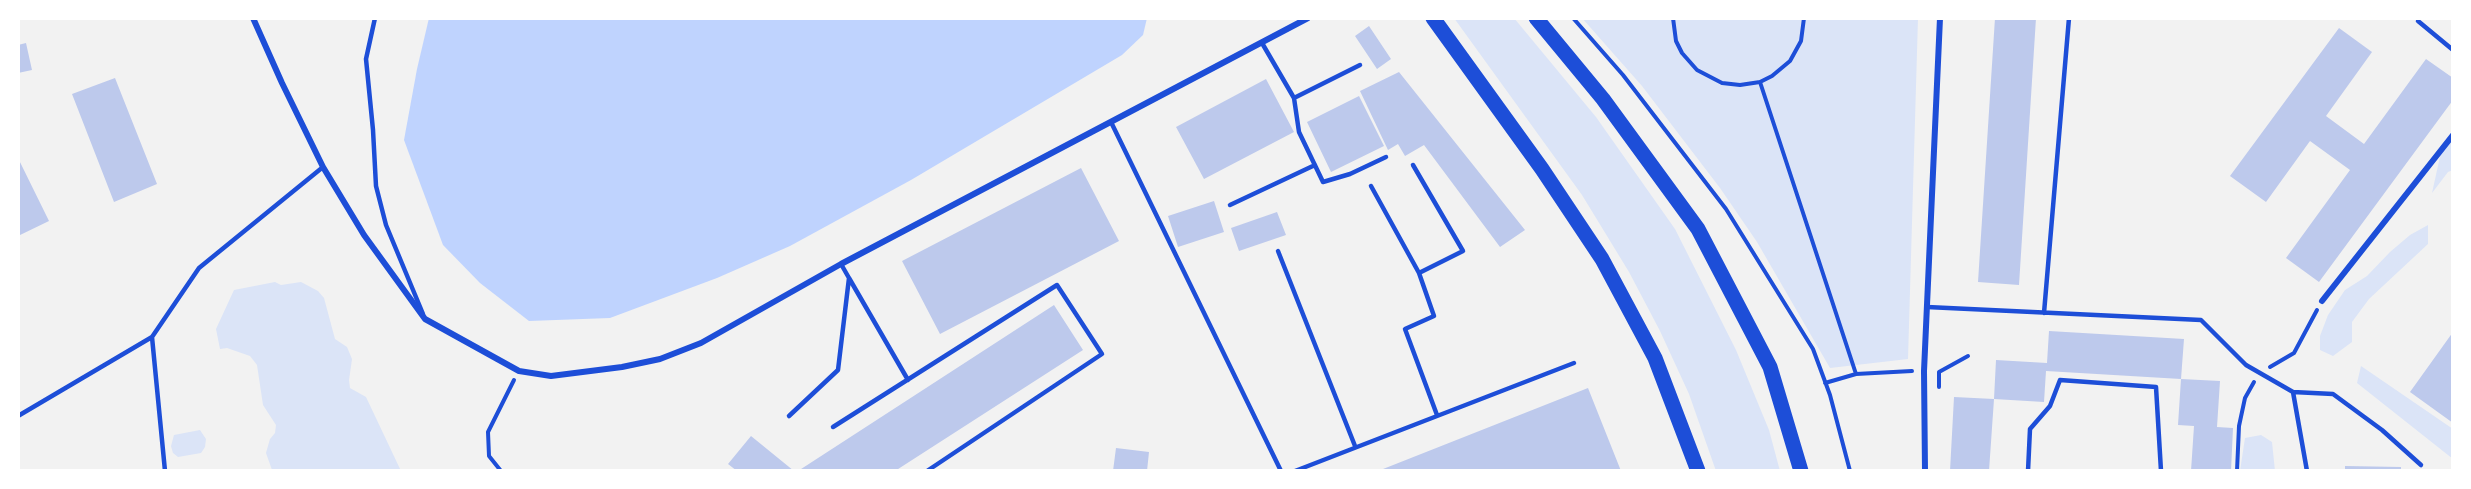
<!DOCTYPE html>
<html>
<head>
<meta charset="utf-8">
<style>
  body { margin:0 }
  #map { position:relative; width:2471px; height:489px; overflow:hidden; background:#f2f2f2; font-family:Rubik,sans-serif }
  canvas { display:block }
  .frame { position:absolute; inset:0; border:20px solid #fff; pointer-events:none }
</style>
</head>
<body>
<div id="map">
<canvas width="2471" height="489"></canvas>
<div class="frame"></div>
</div>
<script>
const ctx = document.querySelector('canvas').getContext('2d');
ctx.lineJoin = 'round';
function fillPath(path, color) {
  ctx.fillStyle = color;
  ctx.fill(path, 'evenodd');
}
function toPath(rows) {
  const path = new Path2D();
  for (const r of rows) {
    path.moveTo(r[0], r[1]);
    for (let i = 2; i < r.length; i += 2) path.lineTo(r[i], r[i + 1]);
  }
  return path;
}
function trace(path, color, width, dash) {
  ctx.strokeStyle = color;
  ctx.lineWidth = width;
  ctx.lineCap = dash ? 'butt' : 'round';
  ctx.setLineDash(dash || []);
  ctx.stroke(path);
}
fillPath(toPath([
  [1454,18,1514,18,1596,117,1675,229,1736,350,1769,430,1780,471,1716,471,1689,394,1660,331,1629,272,1582,195],
  [1582,18,1918,18,1908,359,1830,368,1757,242,1720,188,1642,86],
  [2453,139,2453,170,2448,172,2432,193,2443,143],
  [2428,225,2428,244,2369,299,2352,322,2352,342,2333,356,2320,350,2320,336,2328,315,2345,290,2367,276,2390,252,2410,235],
  [275,282,281,285,301,282,318,291,324,298,335,339,347,347,352,359,349,380,350,388,366,397,401,471,272,470,266,453,270,439,275,433,276,425,263,405,257,365,250,356,227,348,220,349,216,329,234,290],
  [2361,366,2453,429,2453,459,2357,383],
  [200,430,206,439,205,447,201,453,178,457,173,453,171,446,174,435],
  [2261,435,2272,442,2275,471,2240,471,2245,438]
]), '#dbe4f7');
fillPath(toPath([
  [429,18,1147,18,1143,35,1122,55,911,180,790,246,717,278,610,318,529,321,480,283,443,245,404,140,417,69]
]), '#bfd3fe');
fillPath(toPath([
  [1995,18,2036,18,2019,285,1978,282],
  [1369,26,1391,59,1377,69,1355,36],
  [2339,28,2372,52,2326,116,2364,144,2426,59,2453,78,2453,100,2319,282,2286,258,2350,170,2310,141,2266,202,2230,176],
  [26,43,32,70,18,73,18,45],
  [1399,72,1525,230,1500,247,1424,145,1405,156,1398,144,1388,150,1360,91],
  [115,78,157,184,114,202,72,94],
  [1266,79,1294,132,1204,179,1176,127],
  [1359,96,1384,146,1331,172,1307,122],
  [18,158,49,221,18,236],
  [1081,168,1119,241,940,334,902,261],
  [1214,201,1224,232,1178,247,1168,216],
  [1277,212,1286,235,1239,251,1231,228],
  [1054,305,1083,350,895,471,798,471],
  [2049,331,2184,339,2181,379,2220,381,2217,427,2233,428,2231,471,2191,471,2194,426,2178,425,2181,379,2046,371,2044,402,1994,399,1996,360,2047,363],
  [2453,332,2453,389,2451,392,2453,393,2453,423,2410,392],
  [1588,388,1621,471,1378,471],
  [1954,397,1994,399,1989,471,1950,471],
  [751,436,794,471,737,471,728,464],
  [1116,448,1149,452,1147,471,1113,471],
  [2345,466,2401,467,2401,471,2345,471]
]), '#bdc9ec');
trace(toPath([
  [1573,18,1623,75,1726,209,1813,349,1830,395,1850,471],
  [1673,18,1676,41,1682,53,1697,70,1722,83,1740,85,1760,82,1772,76,1790,61,1801,41,1804,18],
  [1760,82,1856,374],
  [2270,367,2294,353,2317,310],
  [1825,383,1856,374,1912,371],
  [1939,387,1939,372,1968,356],
  [501,471,489,456,488,432,514,380],
  [2237,471,2239,426,2245,398,2254,382]
]), '#1d4ed8', 4);
trace(toPath([
  [375,18,366,59,373,130,376,186,386,225,423,314],
  [2418,21,2453,50],
  [1262,43,1294,98,1360,65],
  [1294,98,1299,132,1323,182,1350,174,1386,157],
  [1111,122,1281,471],
  [1413,165,1463,251,1419,273,1434,316,1405,329,1437,415],
  [1371,186,1419,273],
  [1230,205,1315,165],
  [1278,251,1355,446],
  [841,264,849,278],
  [1927,307,2201,320,2246,365,2293,392,2333,394,2382,430,2421,465],
  [2044,313,2069,18],
  [2293,392,2307,471],
  [18,416,152,337],
  [789,416,838,370,849,278,908,380],
  [833,427,1057,285,1102,354,927,471],
  [165,471,152,337,199,268,323,167],
  [1295,471,1574,363],
  [2028,471,2030,429,2050,406,2060,380,2156,387,2161,471]
]), '#1d4ed8', 4.5);
trace(toPath([
  [253,18,282,83,323,167,364,235,425,319,519,371,551,376,622,367,660,359,701,343,841,264,1308,18],
  [2322,301,2453,135],
  [1925,471,1924,371,1940,18]
]), '#1d4ed8', 6);
trace(toPath([
  [1433,18,1542,169,1602,259,1655,358,1698,471],
  [1536,18,1603,99,1698,229,1770,367,1801,471]
]), '#1d4ed8', 15);
</script>
</body>
</html>
